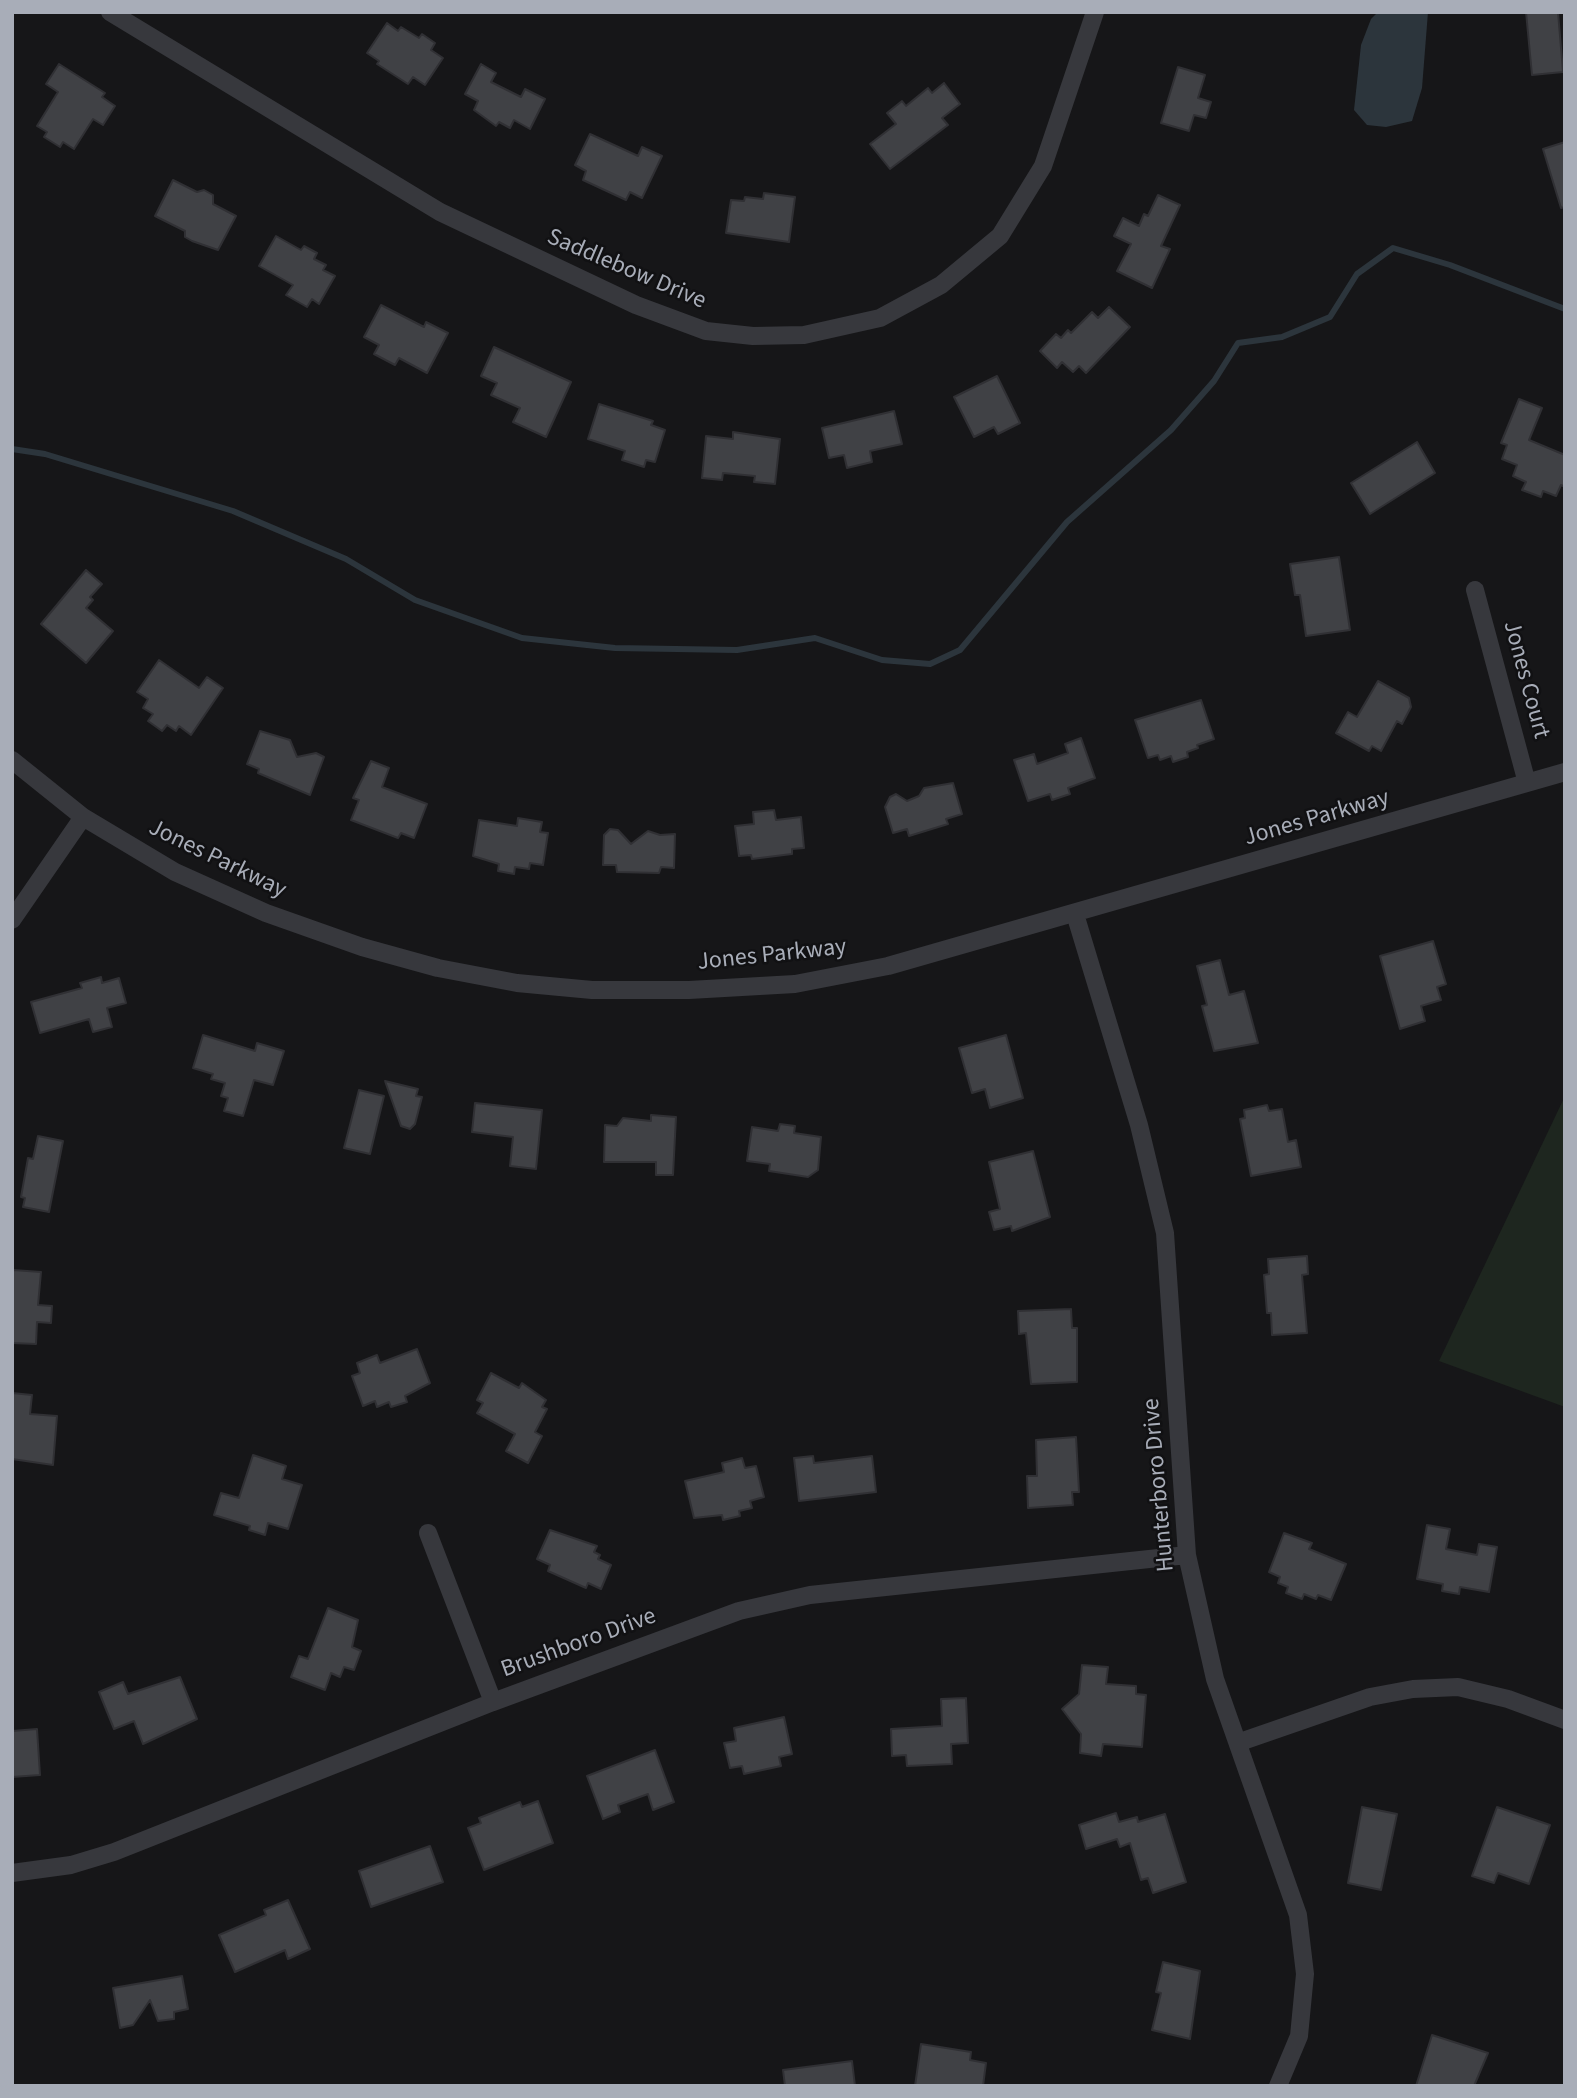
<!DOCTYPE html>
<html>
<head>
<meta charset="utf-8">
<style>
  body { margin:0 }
  #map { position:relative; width:1577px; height:2098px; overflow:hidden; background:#161618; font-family:"Source Sans 3",sans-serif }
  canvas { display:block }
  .frame { position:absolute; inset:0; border:14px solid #a8adb8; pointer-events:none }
</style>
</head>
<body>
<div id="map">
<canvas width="1577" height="2098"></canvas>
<div class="frame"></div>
</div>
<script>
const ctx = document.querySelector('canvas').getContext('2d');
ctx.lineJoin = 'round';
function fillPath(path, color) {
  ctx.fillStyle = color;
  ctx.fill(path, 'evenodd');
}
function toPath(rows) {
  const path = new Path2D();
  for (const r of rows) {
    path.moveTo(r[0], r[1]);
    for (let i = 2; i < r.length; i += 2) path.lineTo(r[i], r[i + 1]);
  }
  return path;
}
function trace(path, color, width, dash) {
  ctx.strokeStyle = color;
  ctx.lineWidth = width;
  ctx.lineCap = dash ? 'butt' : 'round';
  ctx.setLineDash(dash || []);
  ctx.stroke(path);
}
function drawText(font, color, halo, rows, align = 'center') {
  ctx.font = font + ' "Source Sans 3",sans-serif';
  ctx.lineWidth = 5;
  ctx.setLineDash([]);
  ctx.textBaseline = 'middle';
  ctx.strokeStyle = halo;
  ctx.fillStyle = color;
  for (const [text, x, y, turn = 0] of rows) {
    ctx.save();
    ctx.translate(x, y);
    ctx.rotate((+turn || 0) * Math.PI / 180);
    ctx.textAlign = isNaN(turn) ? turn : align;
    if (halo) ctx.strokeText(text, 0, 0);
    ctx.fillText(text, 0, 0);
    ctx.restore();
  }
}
fillPath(toPath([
  [1565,1096,1565,1407,1439,1361]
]), '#1e261f');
fillPath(toPath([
  [1378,12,1428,12,1422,88,1412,121,1386,127,1367,125,1354,110,1361,45,1371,19]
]), '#2c353c');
trace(toPath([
  [12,449,45,454,233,511,346,559,415,600,522,638,615,648,737,650,815,638,882,660,930,664,960,650,1067,522,1171,430,1214,381,1238,343,1282,337,1330,317,1357,274,1393,248,1450,265,1565,309]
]), '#2c353c', 6);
const building = toPath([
  [1526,12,1558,12,1563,72,1532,75,1526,12],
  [387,23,398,31,401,27,419,38,422,34,435,43,431,50,443,58,425,85,413,77,408,84,377,64,379,61,367,53,387,23],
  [59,64,105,93,102,97,115,106,103,125,93,119,74,149,63,142,60,147,44,137,47,132,37,126,58,92,46,84,59,64],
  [481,64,496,73,491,82,521,97,525,89,545,99,530,129,514,120,510,128,499,122,496,126,474,110,478,101,465,94,481,64],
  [1178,67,1205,75,1198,98,1211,102,1206,118,1194,115,1189,131,1161,123,1178,67],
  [944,83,960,104,942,118,948,125,890,169,870,144,896,124,887,113,902,101,906,106,928,88,932,93,944,83],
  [590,134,638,156,642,147,662,156,642,198,630,192,626,200,583,180,586,171,575,165,590,134],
  [1565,142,1565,207,1561,208,1543,149,1565,142],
  [173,180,197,192,204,190,213,195,213,204,236,216,218,250,192,241,185,237,185,231,155,216,173,180],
  [764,193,795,197,789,242,726,233,731,200,744,201,745,197,763,199,764,193],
  [1158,195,1180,205,1161,246,1170,249,1152,288,1117,271,1131,244,1114,236,1123,218,1139,226,1144,214,1148,216,1158,195],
  [276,236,301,250,304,246,317,253,314,259,326,265,323,270,335,276,319,304,312,299,307,307,286,295,293,285,259,266,276,236],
  [381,305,424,327,426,322,448,333,427,373,399,358,395,365,374,354,379,345,364,337,381,305],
  [1109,307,1130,327,1086,373,1079,366,1073,372,1062,362,1057,368,1040,351,1056,334,1061,338,1068,330,1071,333,1092,312,1098,318,1109,307],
  [494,347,571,382,546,437,513,422,520,408,491,395,497,383,481,376,494,347],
  [997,376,1020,423,998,434,994,427,974,437,954,397,997,376],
  [1519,399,1542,408,1529,440,1565,455,1565,487,1561,485,1556,496,1543,491,1541,497,1522,490,1526,482,1513,476,1517,465,1502,459,1507,445,1501,443,1519,399],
  [599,404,653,421,651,425,665,430,655,462,646,460,644,467,622,460,625,451,588,439,599,404],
  [894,411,902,444,870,451,872,462,847,468,844,455,829,458,822,428,894,411],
  [733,432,780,439,775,484,754,482,755,476,723,473,722,480,702,478,706,436,733,439,733,432],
  [1417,442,1435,473,1370,514,1351,483,1417,442],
  [1339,557,1350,630,1306,636,1300,595,1295,595,1290,564,1339,557],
  [86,570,102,584,90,597,93,600,86,608,113,631,86,663,41,624,86,570],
  [159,660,199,688,207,677,223,688,191,735,179,726,176,731,167,725,162,731,148,721,153,714,143,708,148,699,137,692,159,660],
  [1378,681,1409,698,1411,707,1402,724,1397,721,1381,751,1372,746,1369,751,1336,733,1348,712,1357,717,1378,681],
  [1201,700,1214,739,1197,745,1198,748,1187,752,1188,757,1173,762,1171,756,1160,760,1158,755,1148,758,1135,720,1201,700],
  [260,731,290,740,297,757,316,753,324,757,310,795,258,773,259,769,247,764,260,731],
  [1081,738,1095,778,1068,788,1070,794,1052,800,1050,794,1028,801,1014,760,1034,754,1037,764,1068,753,1065,744,1081,738],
  [371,761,389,768,382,787,427,804,414,838,401,833,398,838,351,820,359,800,353,798,371,761],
  [953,783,962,814,946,819,948,824,909,836,907,829,893,833,885,807,890,797,896,794,907,801,919,796,924,788,953,783],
  [774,810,776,820,801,817,804,848,792,849,792,854,752,859,751,855,739,856,735,826,754,824,753,812,774,810],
  [518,818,542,822,540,832,548,833,543,865,530,863,529,869,515,867,514,874,498,871,499,864,473,856,479,820,517,826,518,818],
  [610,829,618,830,631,844,648,831,660,835,675,834,674,868,661,867,659,873,617,872,616,865,603,865,604,835,610,829],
  [1433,941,1446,984,1437,987,1441,1000,1421,1006,1425,1021,1400,1029,1380,956,1433,941],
  [1220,960,1229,995,1244,991,1258,1043,1214,1051,1202,1006,1207,1005,1197,966,1220,960],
  [101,977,102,983,119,978,126,1003,107,1008,112,1027,93,1032,89,1019,40,1033,31,1002,82,988,80,983,101,977],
  [203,1035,255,1051,257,1043,284,1051,273,1085,254,1080,243,1116,224,1111,228,1098,221,1096,225,1083,211,1079,213,1074,193,1068,203,1035],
  [1006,1035,1023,1098,990,1108,985,1089,972,1093,959,1048,1006,1035],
  [385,1081,418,1089,416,1096,422,1097,415,1124,410,1129,401,1126,385,1081],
  [359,1090,384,1096,370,1154,344,1148,359,1090],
  [475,1103,542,1110,536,1169,510,1166,513,1137,472,1132,475,1103],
  [1267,1105,1269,1111,1282,1109,1288,1142,1296,1140,1301,1167,1251,1176,1240,1119,1245,1118,1244,1110,1267,1105],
  [651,1115,676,1117,673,1175,656,1175,656,1162,604,1162,605,1125,617,1126,623,1118,651,1121,651,1115],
  [780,1124,795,1126,794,1133,821,1137,818,1170,808,1177,769,1171,770,1164,747,1161,752,1127,778,1131,780,1124],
  [38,1136,63,1141,49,1212,23,1207,25,1198,21,1197,28,1158,33,1159,38,1136],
  [1033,1151,1050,1217,1012,1231,1011,1226,994,1230,989,1212,1000,1209,989,1162,1033,1151],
  [1307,1256,1308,1274,1302,1275,1307,1333,1272,1335,1271,1313,1267,1313,1264,1275,1269,1274,1268,1259,1307,1256],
  [13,1270,41,1272,38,1305,52,1306,51,1323,37,1322,36,1344,12,1343,13,1270],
  [1071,1309,1072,1328,1077,1328,1077,1382,1031,1384,1026,1333,1019,1334,1018,1311,1071,1309],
  [417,1349,430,1383,405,1396,407,1402,391,1407,389,1402,377,1407,375,1401,363,1406,352,1376,360,1373,357,1363,377,1355,380,1363,417,1349],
  [491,1373,519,1388,522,1383,546,1400,542,1407,547,1409,535,1432,542,1436,528,1463,506,1451,515,1434,477,1413,483,1403,477,1400,491,1373],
  [12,1393,32,1395,30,1414,57,1416,53,1465,12,1459,12,1393],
  [1076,1437,1079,1492,1072,1492,1073,1505,1028,1508,1027,1476,1037,1476,1036,1440,1076,1437],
  [253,1455,286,1466,282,1479,302,1485,288,1529,268,1523,265,1535,249,1530,250,1526,214,1515,221,1493,239,1498,253,1455],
  [813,1456,814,1463,872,1456,876,1492,799,1501,794,1458,813,1456],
  [742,1458,745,1468,756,1466,764,1497,750,1501,752,1508,739,1511,740,1516,723,1520,722,1515,694,1518,685,1481,724,1472,722,1463,742,1458],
  [1427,1525,1450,1529,1446,1549,1477,1555,1479,1544,1497,1547,1489,1592,1460,1587,1459,1594,1442,1591,1443,1584,1417,1579,1427,1525],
  [550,1530,597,1546,594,1552,600,1555,598,1559,611,1565,601,1589,588,1583,586,1588,548,1571,550,1565,537,1559,550,1530],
  [1284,1533,1312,1543,1309,1549,1346,1564,1331,1600,1318,1595,1316,1599,1304,1594,1302,1599,1286,1593,1288,1587,1278,1583,1280,1577,1269,1572,1284,1533],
  [328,1608,358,1620,352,1647,361,1651,354,1670,344,1667,340,1677,331,1673,325,1690,291,1677,299,1656,308,1659,328,1608],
  [1082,1665,1108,1667,1106,1684,1136,1686,1136,1694,1146,1695,1142,1747,1103,1744,1101,1756,1080,1753,1081,1734,1062,1709,1079,1694,1082,1665],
  [180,1677,197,1719,143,1744,134,1721,114,1729,99,1692,123,1682,128,1694,180,1677],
  [966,1698,968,1743,951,1744,952,1764,907,1766,906,1755,892,1756,891,1729,942,1726,941,1699,966,1698],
  [784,1717,792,1754,779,1757,781,1766,744,1774,742,1766,730,1768,724,1743,736,1741,734,1728,784,1717],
  [37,1729,40,1775,12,1777,12,1731,37,1729],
  [655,1750,674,1802,653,1810,648,1794,618,1805,620,1812,603,1819,587,1776,655,1750],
  [538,1801,553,1843,484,1870,468,1828,481,1823,479,1818,520,1802,522,1807,538,1801],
  [1362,1807,1397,1814,1381,1890,1348,1883,1362,1807],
  [1497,1807,1550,1825,1529,1884,1498,1873,1494,1883,1472,1876,1497,1807],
  [1116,1813,1119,1822,1137,1817,1138,1822,1165,1814,1186,1882,1153,1893,1148,1878,1141,1880,1130,1843,1120,1847,1117,1839,1086,1849,1079,1825,1116,1813],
  [430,1846,443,1882,371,1907,359,1871,430,1846],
  [288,1900,310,1949,288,1959,285,1950,235,1972,219,1935,266,1915,264,1910,288,1900],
  [1163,1962,1200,1971,1190,2039,1152,2030,1161,1993,1156,1992,1163,1962],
  [182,1976,188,2009,174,2012,174,2019,158,2021,150,2000,133,2025,120,2028,113,1988,182,1976],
  [1432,2035,1488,2053,1474,2086,1416,2086,1432,2035],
  [921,2044,971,2052,970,2060,986,2063,983,2086,915,2086,921,2044],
  [852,2061,855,2086,785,2086,783,2070,852,2061]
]);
fillPath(building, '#404145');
trace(building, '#303034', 2);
trace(toPath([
  [110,12,440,212,636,305,706,331,753,336,804,335,880,318,941,285,1000,236,1043,166,1095,12],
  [1475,590,1527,783],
  [12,760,83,817,175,872,266,913,362,947,438,968,517,983,592,990,689,990,795,984,888,966,1565,772],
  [1075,914,1139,1125,1165,1233,1187,1555,1215,1679,1298,1915,1305,1974,1299,2036,1278,2086],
  [12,920,83,817],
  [428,1533,493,1702],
  [1240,1742,1370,1697,1413,1689,1458,1687,1508,1699,1565,1720],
  [12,1873,71,1865,114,1852,493,1702,739,1611,810,1595,1187,1555]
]), '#37383d', 18);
drawText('24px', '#a8adb8', '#111113', [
  ["Saddlebow Drive",626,270,23],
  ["Jones Court",1525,680,75],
  ["Jones Parkway",1317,819,-16],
  ["Jones Parkway",217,860,26],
  ["Jones Parkway",772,956,-6],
  ["Hunterboro Drive",1160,1485,-95],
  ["Brushboro Drive",579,1644,-20]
]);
</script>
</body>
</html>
